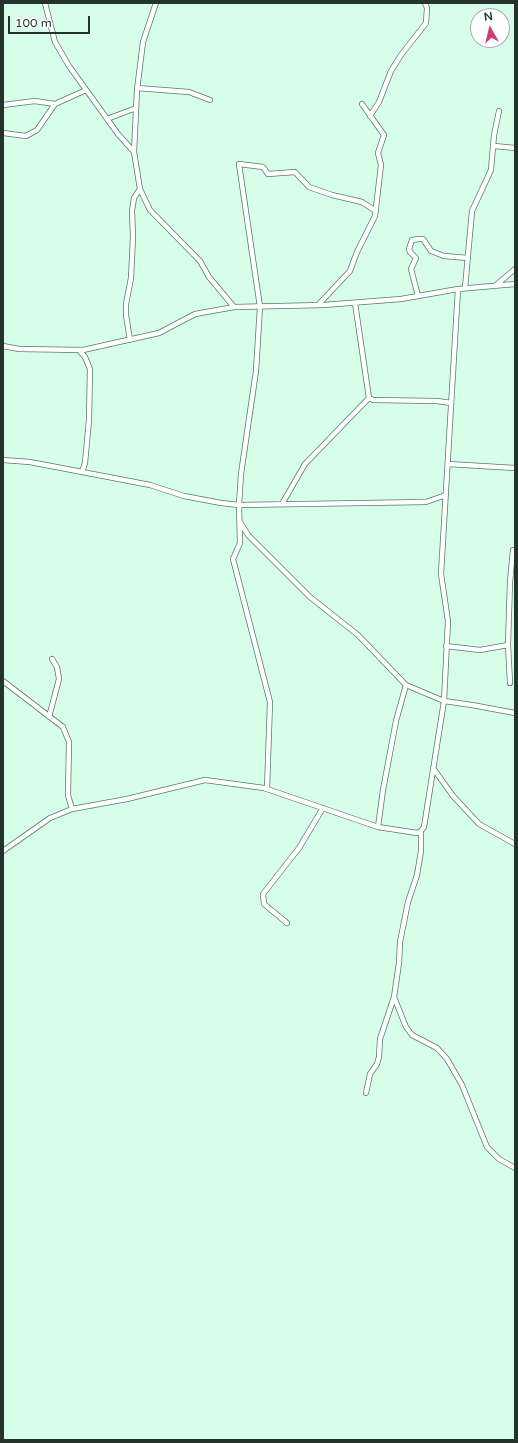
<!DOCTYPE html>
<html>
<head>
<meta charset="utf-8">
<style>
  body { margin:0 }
  #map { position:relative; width:518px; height:1443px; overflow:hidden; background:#d6fee9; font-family:"Varela Round",sans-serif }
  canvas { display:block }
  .frame { position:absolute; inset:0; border:4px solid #24342c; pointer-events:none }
  .north { position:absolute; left:470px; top:8px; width:40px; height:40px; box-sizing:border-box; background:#fff; border:1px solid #a7aeab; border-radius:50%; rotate:352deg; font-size:11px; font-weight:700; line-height:16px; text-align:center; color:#24342c }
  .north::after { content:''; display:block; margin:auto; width:14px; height:18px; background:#cb4074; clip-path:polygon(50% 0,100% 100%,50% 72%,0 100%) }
  .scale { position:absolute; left:8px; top:16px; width:82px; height:18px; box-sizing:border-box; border:2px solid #24342c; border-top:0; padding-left:5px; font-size:12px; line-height:14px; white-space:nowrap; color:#24342c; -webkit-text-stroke:3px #fff; paint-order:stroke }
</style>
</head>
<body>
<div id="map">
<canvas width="518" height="1443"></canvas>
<div class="frame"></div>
<div class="north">N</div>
<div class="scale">100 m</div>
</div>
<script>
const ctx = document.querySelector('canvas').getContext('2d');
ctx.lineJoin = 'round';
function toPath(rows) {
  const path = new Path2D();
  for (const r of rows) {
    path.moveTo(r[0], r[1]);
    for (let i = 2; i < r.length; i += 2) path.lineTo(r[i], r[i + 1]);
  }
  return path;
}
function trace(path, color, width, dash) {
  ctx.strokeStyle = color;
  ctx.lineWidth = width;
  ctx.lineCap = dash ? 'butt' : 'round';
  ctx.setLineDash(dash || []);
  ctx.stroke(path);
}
const street = toPath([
  [45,3,55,42,69,66,118,134,134,152],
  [156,3,143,42,137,90,134,152,140,189,150,210,200,261,209,277,234,307],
  [137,88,189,92,210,100],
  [3,105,35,101,55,104],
  [370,116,379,102,391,71,401,55,426,23,427,8,425,3],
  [107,119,136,108],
  [3,133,26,136,37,130,55,104,86,90],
  [494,146,515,148],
  [495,286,515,269],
  [465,288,472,211,491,170,494,135,499,111],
  [418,296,411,269,416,258,410,252,409,249,412,240,419,239,423,239,431,251,444,256,468,258],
  [318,305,350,271,357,252,375,216,381,165,378,153,384,135,362,104],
  [130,340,126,315,126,304,131,278,133,237,132,211,134,198,140,189],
  [3,346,19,349,83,350,159,333,195,314,234,307,324,305,401,299,458,289,515,284],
  [79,350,85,357,90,369,89,420,85,463,82,472],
  [369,398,373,400,437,401,451,403],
  [3,460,30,462,150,485,184,496,221,503,239,505,426,502,446,495],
  [448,464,515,468],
  [282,504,305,464,369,398,355,303],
  [240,522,248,535,310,597,358,635,406,685,444,701,472,705,515,713],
  [508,645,510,582,513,550],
  [446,646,480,650,508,645,510,683],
  [3,681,63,727,69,742,68,795,72,809],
  [49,717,59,679,57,667,52,659],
  [433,768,453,796,479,824,515,844],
  [267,789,270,702,233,559,240,543,239,505,241,474,256,371,260,307,239,164,263,167,268,174,295,172,309,187,332,195,362,202,376,211],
  [378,827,383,790,396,721,406,685],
  [3,851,50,818,72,809,127,799,205,780,264,788,378,827,417,833,421,831,424,827,444,701,448,621,441,574,458,289],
  [287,923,264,904,263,894,299,848,323,808],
  [394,997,406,1027,412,1035,437,1048,447,1059,462,1085,487,1147,499,1159,515,1168],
  [366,1093,370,1074,377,1064,379,1057,380,1039,394,997,399,963,400,942,408,902,417,875,421,851,421,831]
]);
trace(street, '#567a68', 6);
trace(street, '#fff', 4.5);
</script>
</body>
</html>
